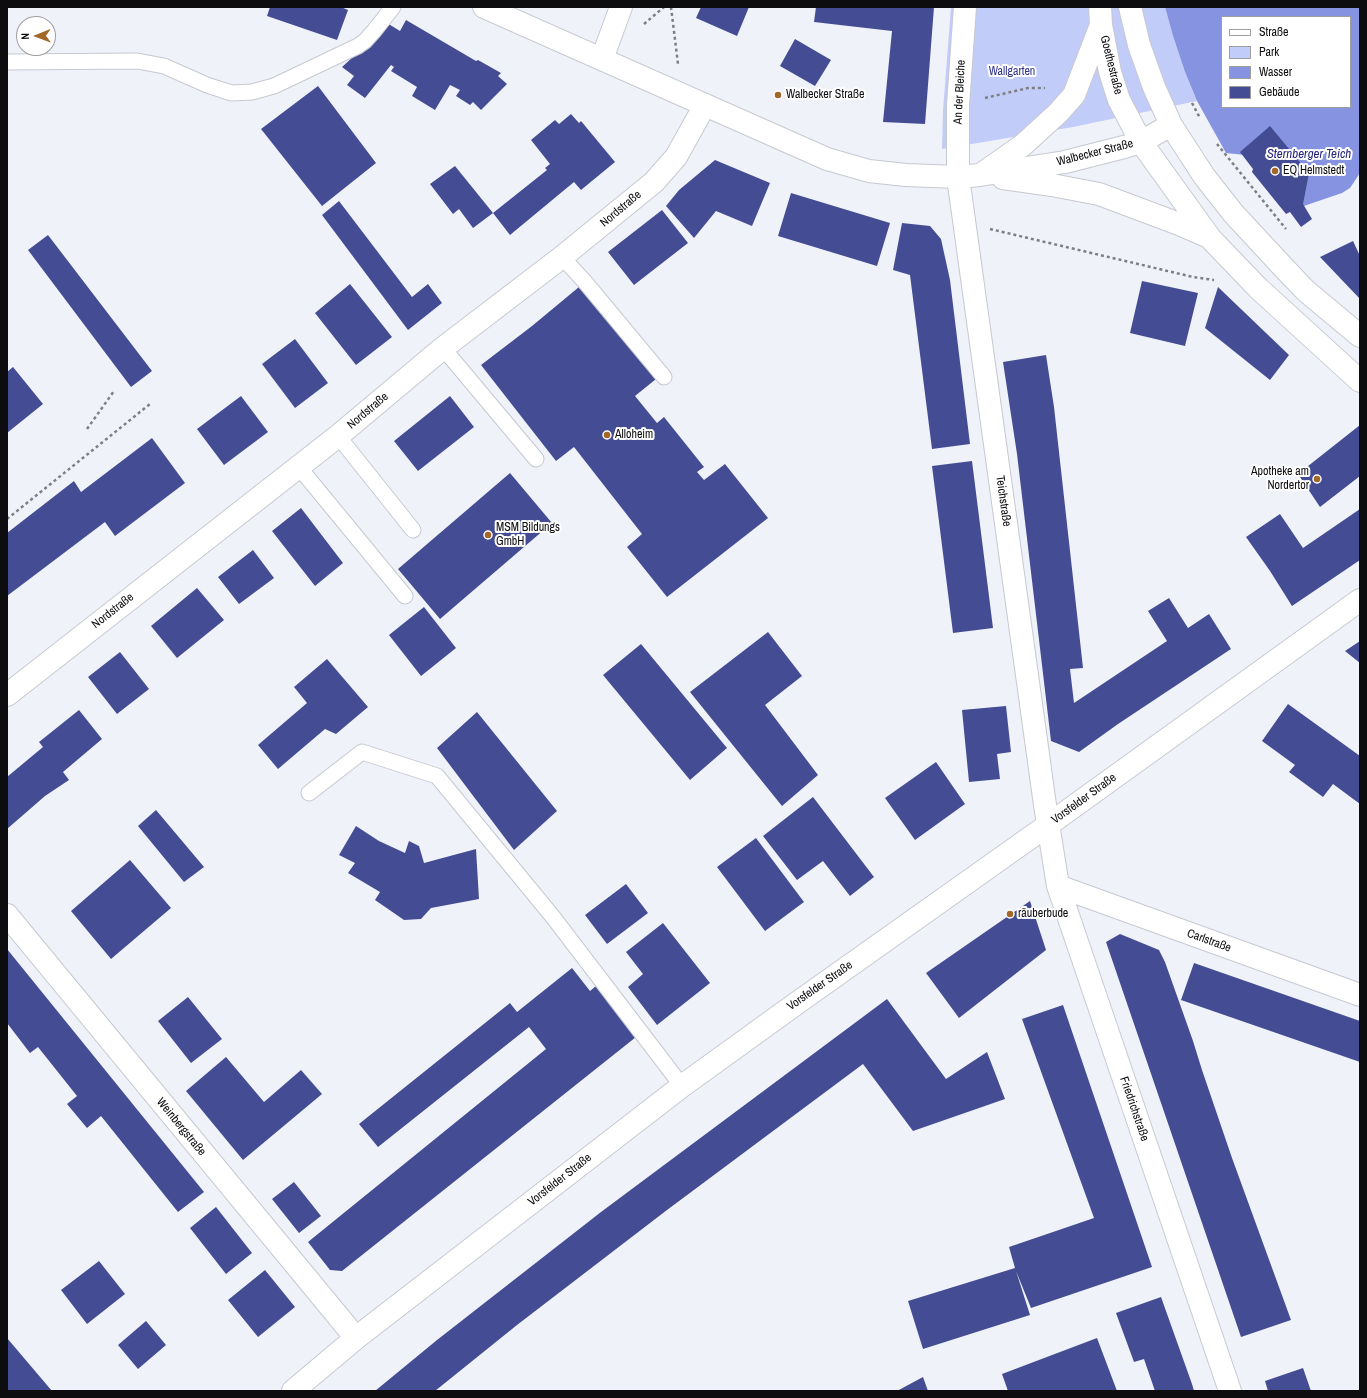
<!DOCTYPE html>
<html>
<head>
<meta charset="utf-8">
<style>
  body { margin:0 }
  #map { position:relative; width:1367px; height:1398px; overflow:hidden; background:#f0f2fa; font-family:"Archivo Narrow",sans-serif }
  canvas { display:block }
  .frame { position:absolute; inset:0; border:8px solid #0d0d10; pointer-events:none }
  .legend { position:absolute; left:1221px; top:16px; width:130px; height:92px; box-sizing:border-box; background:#fff; border:1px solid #9e9e9f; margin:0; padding:5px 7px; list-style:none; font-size:12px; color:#0d0d10 }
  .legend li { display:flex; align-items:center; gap:8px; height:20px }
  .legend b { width:20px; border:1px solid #9e9e9f }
  .north { position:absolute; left:16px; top:16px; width:40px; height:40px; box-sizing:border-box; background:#fff; border:1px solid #9e9e9f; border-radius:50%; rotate:269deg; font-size:11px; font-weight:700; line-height:16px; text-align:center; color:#0d0d10 }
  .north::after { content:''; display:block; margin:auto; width:14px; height:18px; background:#a26827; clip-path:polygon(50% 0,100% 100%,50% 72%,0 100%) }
</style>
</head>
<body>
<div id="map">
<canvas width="1367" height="1398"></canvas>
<div class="frame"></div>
<ul class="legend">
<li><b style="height:5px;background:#fff"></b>Straße</li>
<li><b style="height:11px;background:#c2ccf9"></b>Park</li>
<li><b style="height:11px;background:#8693e0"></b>Wasser</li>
<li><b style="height:11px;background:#444d93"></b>Gebäude</li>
</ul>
<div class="north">N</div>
</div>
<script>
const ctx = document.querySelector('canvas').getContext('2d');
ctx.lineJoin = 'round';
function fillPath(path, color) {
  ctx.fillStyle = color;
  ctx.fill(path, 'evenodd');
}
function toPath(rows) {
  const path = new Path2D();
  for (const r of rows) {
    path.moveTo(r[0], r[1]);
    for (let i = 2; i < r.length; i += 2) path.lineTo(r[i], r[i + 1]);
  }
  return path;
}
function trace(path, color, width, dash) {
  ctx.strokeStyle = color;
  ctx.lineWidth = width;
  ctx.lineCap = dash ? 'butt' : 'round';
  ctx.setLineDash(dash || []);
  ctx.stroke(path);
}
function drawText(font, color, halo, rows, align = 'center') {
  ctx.font = font + ' "Archivo Narrow",sans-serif';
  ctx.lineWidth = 4;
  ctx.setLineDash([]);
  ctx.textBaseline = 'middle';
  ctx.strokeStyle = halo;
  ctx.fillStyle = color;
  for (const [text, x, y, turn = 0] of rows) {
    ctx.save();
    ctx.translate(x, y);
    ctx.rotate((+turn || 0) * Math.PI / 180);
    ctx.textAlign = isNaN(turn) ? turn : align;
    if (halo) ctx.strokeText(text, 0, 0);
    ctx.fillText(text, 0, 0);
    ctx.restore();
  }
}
fillPath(toPath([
  [951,7,1165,7,1173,36,1185,72,1197,101,1073,127,942,149,943,110]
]), '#c2ccf9');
fillPath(toPath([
  [1165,7,1360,7,1360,173,1350,188,1342,193,1295,209,1245,155,1226,153,1197,101,1185,72,1173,36],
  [1222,17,1350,17,1350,107,1222,107]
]), '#8693e0');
fillPath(toPath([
  [270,7,341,7,348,10,337,40,267,16],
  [701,7,749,7,737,36,696,18],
  [816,7,934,7,925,124,883,122,892,31,814,22],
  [406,20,476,61,478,60,501,73,498,76,507,84,481,110,473,102,470,105,456,96,460,90,450,85,435,110,412,96,417,87,391,71,394,67,391,65,365,98,347,85,354,76,342,67,364,47,387,23,400,31],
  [795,39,831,60,815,86,780,66],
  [318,86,376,163,322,206,261,129],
  [571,114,579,123,581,121,615,162,581,190,574,182,510,235,493,213,547,170,545,168,550,164,531,140,555,120,559,124],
  [1270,126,1309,173,1303,204,1312,219,1301,227,1290,212,1286,214,1252,172,1253,169,1240,152],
  [715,160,770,183,752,226,716,211,694,238,666,206,679,190],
  [455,166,493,213,473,228,459,209,453,214,430,184],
  [791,193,890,223,877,266,778,236],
  [339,201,412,297,428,284,442,303,408,330,322,215],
  [662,210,688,243,634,285,608,252],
  [902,223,930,226,941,239,950,280,970,444,932,449,910,275,893,270],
  [48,235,152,371,131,387,28,250],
  [1353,241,1360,256,1360,299,1320,257],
  [1142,281,1198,293,1185,346,1130,333],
  [585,282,661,375,635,396,657,423,664,417,704,467,697,472,704,480,725,464,768,518,667,597,627,547,642,534,574,447,556,461,481,365,532,326],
  [350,284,392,337,356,365,315,313],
  [1218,287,1289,355,1270,380,1205,328],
  [295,339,328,383,295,408,262,364],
  [1046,355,1054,407,1083,668,1070,669,1074,703,1167,641,1148,611,1169,598,1188,628,1209,614,1231,649,1118,724,1079,752,1051,741,1017,454,1003,362],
  [13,367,43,404,7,433,7,372],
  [241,396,268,432,224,465,197,429],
  [450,396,474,427,418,471,394,441],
  [1360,425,1360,476,1320,507,1298,474],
  [152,438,185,483,115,536,105,522,7,596,7,533,74,481,81,492],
  [972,461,993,628,953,633,932,466],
  [510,473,552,523,440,619,398,569],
  [301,508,343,563,315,586,272,531],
  [1360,509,1360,560,1292,606,1270,571,1246,537,1280,514,1303,548],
  [253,550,274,578,239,604,218,577],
  [197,588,224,620,177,658,151,626],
  [424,607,456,648,421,676,389,635],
  [768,632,802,676,765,705,818,775,782,806,690,692],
  [1360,641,1360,663,1345,651],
  [641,644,727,748,690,780,603,675],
  [120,652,149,689,117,714,88,677],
  [327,659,368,707,336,734,325,729,278,769,258,745,307,703,294,687],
  [1288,704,1360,756,1360,804,1333,784,1323,797,1289,772,1295,765,1262,741],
  [1006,706,1011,752,997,754,1000,779,969,782,962,710],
  [79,710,102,739,63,772,69,780,45,796,7,829,7,777,43,747,39,742],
  [477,712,557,811,514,850,437,748],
  [936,762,965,804,915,840,885,798],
  [813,797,874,877,850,896,823,861,797,880,763,836],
  [156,810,204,867,184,882,138,826],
  [356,826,379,841,405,853,409,841,419,846,424,863,476,849,479,899,431,908,421,919,404,920,375,900,380,892,348,873,355,863,339,855],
  [756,838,804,902,765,931,717,867],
  [130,860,171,908,111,959,71,911],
  [626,884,648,913,607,944,585,915],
  [1030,901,1046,950,959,1018,926,973],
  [663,923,710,983,657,1025,628,987,643,974,626,952],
  [1120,934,1159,950,1165,962,1193,1041,1202,1070,1232,1158,1291,1320,1241,1337,1106,942],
  [7,949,204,1192,178,1212,101,1116,87,1128,67,1104,77,1096,38,1047,30,1053,7,1023],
  [1194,963,1360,1021,1360,1062,1181,1000],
  [572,968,590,991,596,986,636,1037,342,1271,330,1270,308,1242,546,1049,529,1027,378,1147,359,1124,510,1003,517,1012],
  [188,997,222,1039,191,1063,158,1021],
  [887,999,946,1079,987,1052,1005,1099,913,1131,863,1064,667,1210,517,1325,435,1391,375,1391,437,1340,601,1212],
  [1063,1005,1152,1267,1031,1308,1016,1271,1030,1315,923,1349,908,1301,1015,1268,1009,1247,1094,1218,1022,1019],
  [226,1057,264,1102,301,1070,322,1094,243,1160,186,1091],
  [294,1182,321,1216,299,1233,272,1199],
  [216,1207,252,1253,226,1274,190,1228],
  [99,1261,125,1294,87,1324,61,1290],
  [265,1270,295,1307,258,1337,228,1300],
  [1161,1297,1192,1384,1194,1391,1155,1391,1144,1359,1134,1362,1116,1313],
  [146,1321,166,1345,138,1369,118,1345],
  [7,1338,52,1391,7,1391],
  [1097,1338,1117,1391,1008,1391,1002,1374],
  [1303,1368,1311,1391,1268,1391,1265,1381],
  [923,1377,928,1391,897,1391]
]), '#444d93');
const lane = toPath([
  [7,62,137,61,164,66,207,85,222,90,232,93,252,92,274,86,358,46,365,41,374,31,393,7],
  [562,257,585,282,664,377],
  [443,348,536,459],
  [338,436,413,530],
  [298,466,405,596],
  [309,793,362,752,437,776,553,917,682,1086]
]);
const street = toPath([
  [965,7,958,105,958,177,1045,805,1058,886,1230,1391],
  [7,695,338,436,443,348,562,257,654,182,676,157,705,105],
  [1058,886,1360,995],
  [7,915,356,1338]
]);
const secondary = toPath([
  [484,7,827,159,869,171,906,175,958,177,980,175,1065,162,1124,147,1141,142,1171,125],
  [1100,7,1101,25,1110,72,1119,100,1141,142,1210,238,1258,288,1360,381],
  [1130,7,1139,45,1154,87,1171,125,1204,176,1233,213,1284,268,1306,291,1360,336],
  [602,59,621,7],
  [983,173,1023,145,1058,113,1074,95,1101,25],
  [1003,178,1052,185,1099,194,1179,224,1209,237],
  [293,1391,356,1338,682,1086,797,1003,1048,825,1360,600]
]);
trace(lane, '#c7c9d1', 17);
trace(street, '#c7c9d1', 24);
trace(secondary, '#c7c9d1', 24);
trace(toPath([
  [671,7,678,64],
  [644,24,664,7],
  [985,98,1028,88,1045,88],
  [1192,103,1200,118],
  [1217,144,1286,229],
  [990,229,1193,277,1214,280],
  [87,429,114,391],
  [7,519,150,404]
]), '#7e7f84', 2.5, [3, 3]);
trace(lane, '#fff', 15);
trace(street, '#fff', 22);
trace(secondary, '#fff', 22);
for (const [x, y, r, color] of [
  [778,95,4,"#a26827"],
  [1275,171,4,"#a26827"],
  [607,435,4,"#a26827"],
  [1317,479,4,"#a26827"],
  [488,535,4,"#a26827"],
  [1010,914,4,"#a26827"]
]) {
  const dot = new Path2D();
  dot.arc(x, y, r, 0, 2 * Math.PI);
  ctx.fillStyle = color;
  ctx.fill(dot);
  trace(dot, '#fff', 1.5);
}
drawText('12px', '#0d0d10', '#fff', [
  ["Goethestraße",1111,65,76],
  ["An der Bleiche",960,92,-87],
  ["Walbecker Straße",1095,153,-14],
  ["Nordstraße",621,209,-40],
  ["Nordstraße",368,411,-40],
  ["Teichstraße",1003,501,82],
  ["Nordstraße",113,611,-38],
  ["Vorsfelder Straße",1084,799,-36],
  ["Carlstraße",1209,941,20],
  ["Vorsfelder Straße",820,986,-35],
  ["Friedrichstraße",1134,1109,71],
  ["Weinbergstraße",181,1127,51],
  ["Vorsfelder Straße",560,1180,-38]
]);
drawText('12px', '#30348d', '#fff', [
  ["Wallgarten",1012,72]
]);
drawText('12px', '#0d0d10', '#fff', [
  ["Walbecker Straße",786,95],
  ["EQ Helmstedt",1283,171],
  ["Alloheim",615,435],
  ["Apotheke am",1309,472,"right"],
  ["Nordertor",1309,486,"right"],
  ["MSM Bildungs",496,528],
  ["GmbH",496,542],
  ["räuberbude",1018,914]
], 'left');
drawText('italic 13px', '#25247c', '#fff', [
  ["Sternberger Teich",1309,155]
]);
</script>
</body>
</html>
